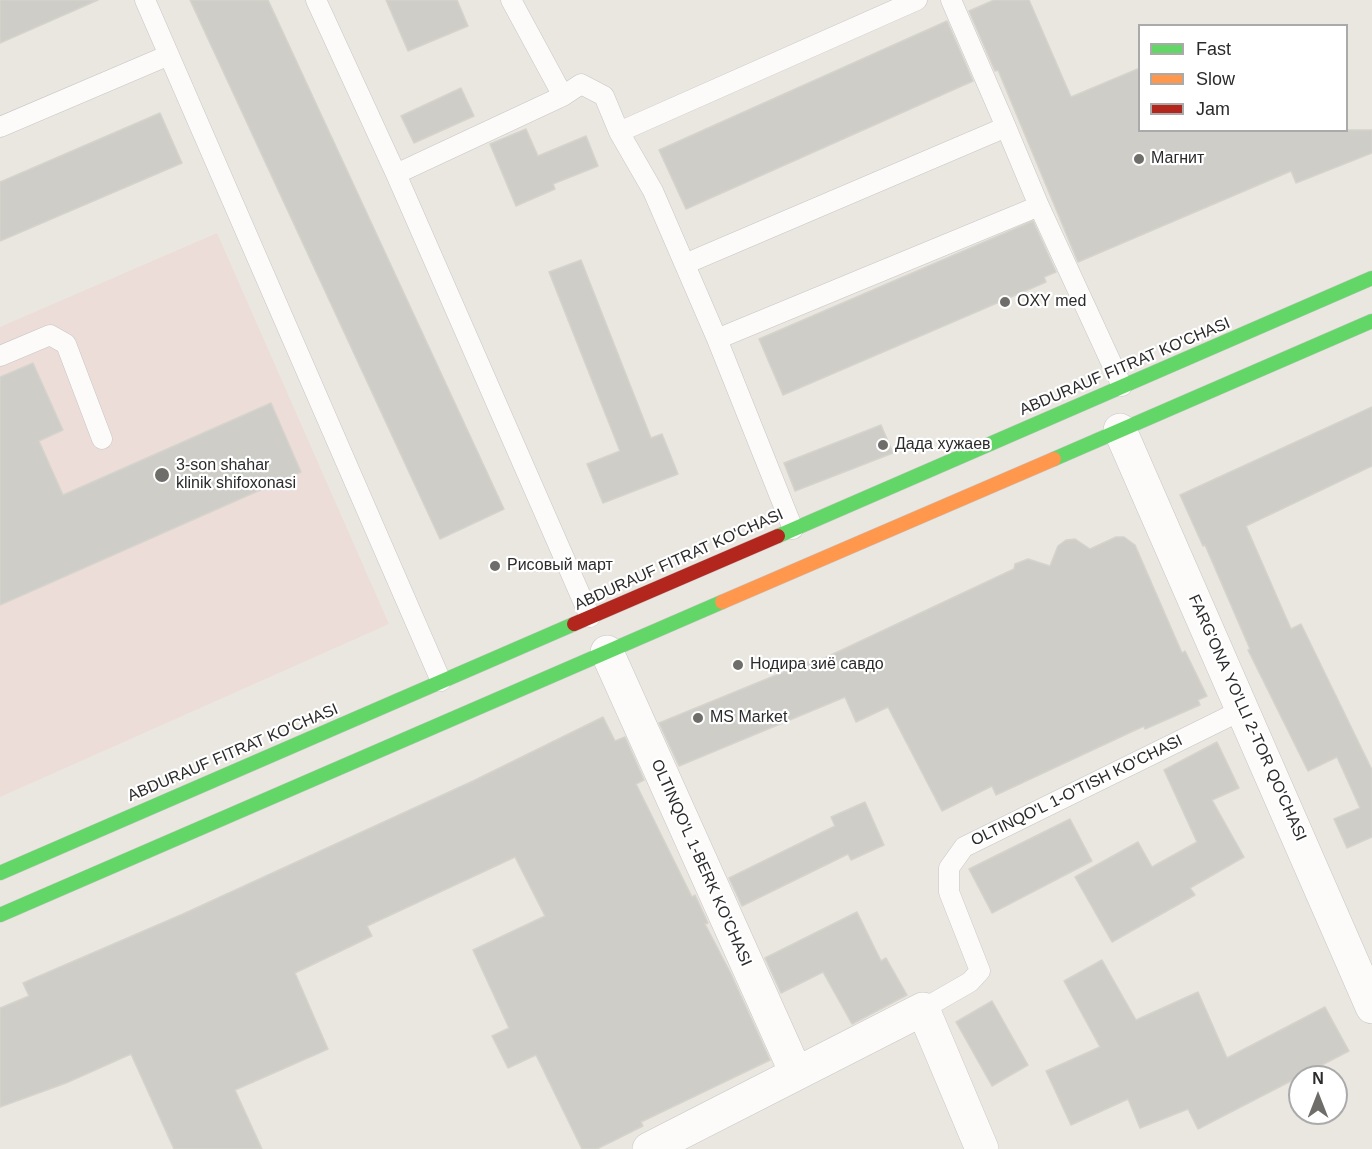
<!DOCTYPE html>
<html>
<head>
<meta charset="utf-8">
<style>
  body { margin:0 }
  #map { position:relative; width:1372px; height:1149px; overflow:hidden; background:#eae7e0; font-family:Helvetica,sans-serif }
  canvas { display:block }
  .legend { position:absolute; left:1138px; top:24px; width:210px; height:108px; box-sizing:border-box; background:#fff; border:2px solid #aaa; margin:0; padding:8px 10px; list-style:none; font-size:18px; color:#2b2b2b }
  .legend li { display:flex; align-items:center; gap:12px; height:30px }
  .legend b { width:30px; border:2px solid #aaa }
  .north { position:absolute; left:1288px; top:1065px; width:60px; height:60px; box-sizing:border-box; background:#fff; border:2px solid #aaa; border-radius:50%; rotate:0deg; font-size:16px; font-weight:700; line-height:24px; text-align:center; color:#2b2b2b }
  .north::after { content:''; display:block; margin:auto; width:21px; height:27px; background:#6e6d6a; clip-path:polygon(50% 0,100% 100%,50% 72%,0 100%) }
</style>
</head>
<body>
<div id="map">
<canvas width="1372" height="1149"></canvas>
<ul class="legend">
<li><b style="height:8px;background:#63d668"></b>Fast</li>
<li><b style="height:8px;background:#ff974d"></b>Slow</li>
<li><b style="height:8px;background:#b3261e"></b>Jam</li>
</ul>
<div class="north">N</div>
</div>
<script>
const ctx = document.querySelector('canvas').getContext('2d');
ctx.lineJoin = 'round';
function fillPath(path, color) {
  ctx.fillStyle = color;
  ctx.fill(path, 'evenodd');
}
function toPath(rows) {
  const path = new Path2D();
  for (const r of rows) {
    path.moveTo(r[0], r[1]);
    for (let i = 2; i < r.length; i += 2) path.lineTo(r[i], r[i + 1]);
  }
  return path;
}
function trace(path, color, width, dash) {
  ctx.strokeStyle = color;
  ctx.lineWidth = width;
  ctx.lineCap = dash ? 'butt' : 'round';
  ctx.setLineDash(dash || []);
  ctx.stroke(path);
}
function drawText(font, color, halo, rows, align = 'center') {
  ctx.font = font + ' Helvetica,sans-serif';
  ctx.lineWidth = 4.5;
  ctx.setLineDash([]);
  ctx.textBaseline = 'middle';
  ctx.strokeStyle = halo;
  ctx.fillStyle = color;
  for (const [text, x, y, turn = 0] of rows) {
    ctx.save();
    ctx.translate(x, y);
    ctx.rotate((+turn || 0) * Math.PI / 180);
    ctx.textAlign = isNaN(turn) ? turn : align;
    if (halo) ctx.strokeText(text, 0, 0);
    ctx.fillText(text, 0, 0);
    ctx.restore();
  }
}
fillPath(toPath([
  [217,233,389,624,0,797,0,327]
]), '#edddd8');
const building = toPath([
  [0,0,98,0,0,43,0,0],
  [190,0,268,0,504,509,440,539,190,0],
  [386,0,457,0,468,26,408,51,386,0],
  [994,0,1029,0,1071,97,1140,68,1140,130,1372,130,1372,153,1296,183,1291,171,1078,262,998,70,995,71,969,11,994,0],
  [947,21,973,81,686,209,659,150,947,21],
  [461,88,474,116,414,143,401,116,461,88],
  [160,113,182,163,0,241,0,182,160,113],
  [526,129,538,156,586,136,598,166,553,184,555,189,516,206,490,144,526,129],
  [1033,221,1056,272,1044,277,1046,282,783,395,759,339,1033,221],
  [581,260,651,438,662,434,678,474,603,503,587,464,620,451,549,272,581,260],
  [33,363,63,430,39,441,63,495,271,403,301,472,0,605,0,377,33,363],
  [1372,407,1372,466,1246,526,1291,629,1301,624,1372,770,1372,837,1347,848,1334,819,1360,808,1337,757,1308,771,1248,650,1250,649,1205,545,1203,546,1180,495,1372,407],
  [881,425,893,453,795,491,784,463,881,425],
  [1116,537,1124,537,1135,545,1182,653,1185,651,1207,696,1198,700,1200,705,1145,729,1144,726,996,795,992,786,942,811,888,707,856,722,845,697,679,766,659,723,813,660,814,663,1014,569,1015,564,1028,559,1050,566,1058,546,1066,540,1075,539,1090,549,1116,537],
  [603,717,615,741,625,737,644,780,636,784,692,897,695,895,708,923,705,924,731,974,770,1060,641,1122,643,1126,597,1149,582,1149,536,1055,508,1068,492,1036,509,1028,473,950,545,916,515,857,367,926,372,936,295,973,328,1049,235,1090,262,1149,174,1149,131,1054,66,1083,0,1107,0,1008,29,996,23,983,183,914,473,781,603,717],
  [1217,742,1239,788,1212,800,1244,857,1190,888,1195,895,1112,942,1075,877,1138,842,1152,867,1197,842,1164,770,1217,742],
  [865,802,884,845,851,860,848,854,742,906,729,878,835,826,831,817,865,802],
  [1070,819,1092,861,992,913,969,869,1070,819],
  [857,912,881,961,886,958,907,995,852,1024,823,972,781,993,765,958,857,912],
  [1102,960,1136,1020,1198,992,1227,1058,1325,1007,1349,1051,1198,1129,1188,1109,1140,1128,1128,1099,1071,1125,1046,1071,1100,1047,1064,981,1102,960],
  [992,1001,1028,1065,992,1086,956,1022,992,1001]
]);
fillPath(building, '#cecdc7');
trace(building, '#d5d3cc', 1.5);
const lane = toPath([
  [145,0,441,681],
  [316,0,396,174,590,617],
  [563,96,581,84,604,96,619,132,653,191,717,339,793,529],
  [0,127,169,55],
  [1006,127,1039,206,1122,386],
  [619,132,917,0],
  [396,174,563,96,511,0],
  [685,264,1006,127,951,0],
  [717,339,1039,206],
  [0,356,50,335,66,344,102,439],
  [923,1009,970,982,980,971,949,892,949,868,964,847,1244,709]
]);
const street = toPath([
  [1120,430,1372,1007],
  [607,652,796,1073],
  [649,1149,923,1009,982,1149]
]);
const fast = toPath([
  [1054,459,1372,321],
  [778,536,1372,278],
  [0,873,574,624],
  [0,915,722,602]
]);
const slow = toPath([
  [722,602,1054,459]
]);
const jam = toPath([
  [574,624,778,536]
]);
trace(lane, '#c7c6c6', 21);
trace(street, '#c7c6c6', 34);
trace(fast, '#c7c6c6', 15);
trace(slow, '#c7c6c6', 15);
trace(jam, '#c7c6c6', 15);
trace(lane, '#fcfbfa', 20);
trace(street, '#fcfbfa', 33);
trace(fast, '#63d668', 14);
trace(slow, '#ff974d', 14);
trace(jam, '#b3261e', 14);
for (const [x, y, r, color] of [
  [1139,159,6,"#6e6d6a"],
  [1005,302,6,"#6e6d6a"],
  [883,445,6,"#6e6d6a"],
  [162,475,8,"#6e6d6a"],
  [495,566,6,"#6e6d6a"],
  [738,665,6,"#6e6d6a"],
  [698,718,6,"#6e6d6a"]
]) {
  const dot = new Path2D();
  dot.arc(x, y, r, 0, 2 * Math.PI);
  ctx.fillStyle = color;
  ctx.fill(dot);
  trace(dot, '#fff', 2);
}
drawText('16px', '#2b2b2b', '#fff', [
  ["Магнит",1151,159],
  ["OXY med",1017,302],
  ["Дада хужаев",895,445],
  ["3-son shahar",176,466],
  ["klinik shifoxonasi",176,484],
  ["Рисовый март",507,566],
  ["Нодира зиё савдо",750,665],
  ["MS Market",710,718]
], 'left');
drawText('16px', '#2b2b2b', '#fff', [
  ["ABDURAUF FITRAT KO'CHASI",1125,367,-23],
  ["ABDURAUF FITRAT KO'CHASI",679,560,-24],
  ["FARG'ONA YO'LLI 2-TOR QO'CHASI",1247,718,66],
  ["ABDURAUF FITRAT KO'CHASI",233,753,-23],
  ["OLTINQO'L 1-O'TISH KO'CHASI",1077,791,-26],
  ["OLTINQO'L 1-BERK KO'CHASI",701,863,66]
]);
</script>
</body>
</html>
